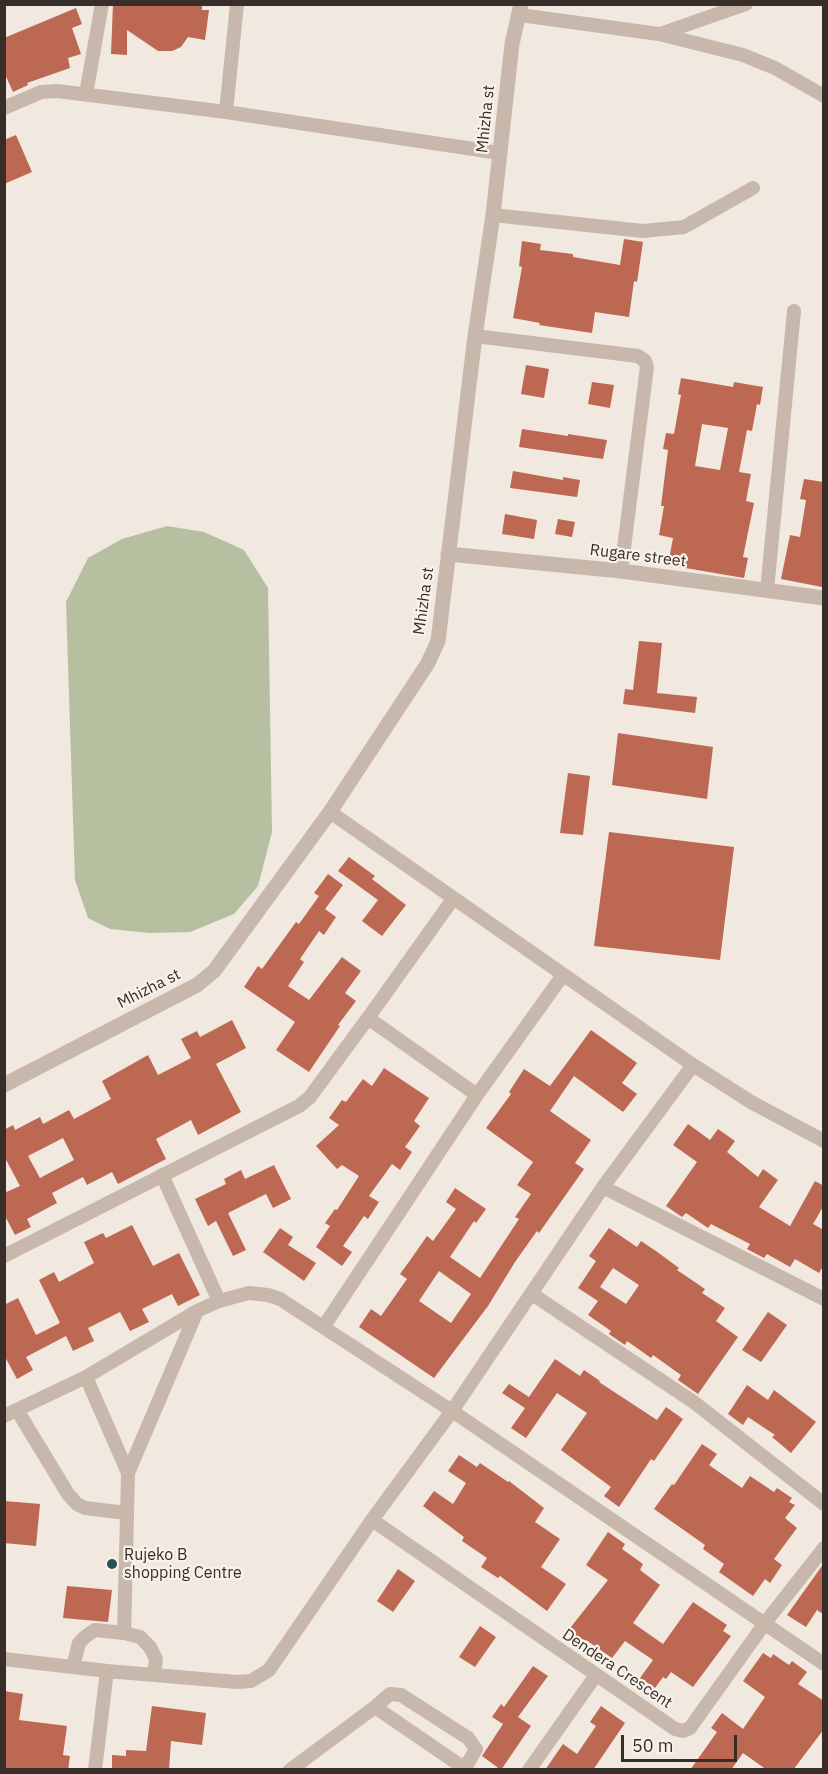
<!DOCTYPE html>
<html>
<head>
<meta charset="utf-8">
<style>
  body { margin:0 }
  #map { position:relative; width:828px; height:1774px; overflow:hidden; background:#f1e8df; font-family:"IBM Plex Sans",sans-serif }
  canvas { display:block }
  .frame { position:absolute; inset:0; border:6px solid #372e2a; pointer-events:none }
  .scale { position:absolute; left:621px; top:1735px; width:116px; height:27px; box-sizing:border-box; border:3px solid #372e2a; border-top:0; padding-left:8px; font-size:18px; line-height:21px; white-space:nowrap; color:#372e2a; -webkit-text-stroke:4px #f9f2eb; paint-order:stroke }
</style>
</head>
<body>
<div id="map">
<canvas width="828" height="1774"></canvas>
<div class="frame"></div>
<div class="scale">50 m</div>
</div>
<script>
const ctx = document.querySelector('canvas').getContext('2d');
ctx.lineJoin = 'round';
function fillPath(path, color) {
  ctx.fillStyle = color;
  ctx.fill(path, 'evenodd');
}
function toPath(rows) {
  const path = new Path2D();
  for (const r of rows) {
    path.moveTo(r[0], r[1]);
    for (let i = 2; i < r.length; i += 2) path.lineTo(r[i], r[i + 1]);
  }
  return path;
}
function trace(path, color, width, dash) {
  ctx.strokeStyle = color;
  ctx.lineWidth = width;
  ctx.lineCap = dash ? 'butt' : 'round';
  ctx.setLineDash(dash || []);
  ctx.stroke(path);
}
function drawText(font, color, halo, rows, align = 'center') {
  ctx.font = font + ' "IBM Plex Sans",sans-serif';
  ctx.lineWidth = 4.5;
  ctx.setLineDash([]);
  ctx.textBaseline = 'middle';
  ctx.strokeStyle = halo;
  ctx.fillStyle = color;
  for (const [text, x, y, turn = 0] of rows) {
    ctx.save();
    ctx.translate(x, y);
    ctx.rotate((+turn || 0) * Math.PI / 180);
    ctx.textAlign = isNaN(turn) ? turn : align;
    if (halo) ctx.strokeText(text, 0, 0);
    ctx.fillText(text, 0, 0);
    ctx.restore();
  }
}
fillPath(toPath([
  [167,526,204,532,244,550,268,588,272,832,258,886,234,914,190,932,150,933,110,929,88,918,75,880,66,602,88,558,122,539]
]), '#b6bfa0');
fillPath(toPath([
  [113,4,167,4,180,6,180,4,202,4,202,10,209,10,205,40,188,37,181,47,172,51,158,51,127,30,127,55,111,54],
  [76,8,82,24,72,28,81,54,68,58,70,68,27,83,28,85,13,92,4,72,4,38],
  [16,135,32,172,4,184,4,140],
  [624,239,643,242,637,282,634,281,629,317,595,312,592,333,539,325,540,323,513,318,522,267,519,266,522,241,541,244,540,250,573,254,573,257,620,265],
  [526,365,549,369,544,398,521,394],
  [681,378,733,387,734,382,763,387,760,405,757,404,752,431,747,430,739,472,751,474,746,501,754,503,743,557,748,558,744,578,668,565,673,538,659,535,664,506,661,506,668,450,663,449,666,433,674,434,681,395,678,394],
  [702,424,728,428,720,470,695,466],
  [592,382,614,385,610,408,588,404],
  [522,429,568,436,568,434,607,440,603,459,519,447],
  [513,471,563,480,563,477,580,480,577,497,510,488],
  [804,479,824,482,822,587,781,579,790,535,800,537,806,500,800,499],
  [505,514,537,520,534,539,502,534],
  [558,519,575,522,572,537,555,534],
  [639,641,662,643,657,693,697,697,695,713,623,704,625,689,633,690],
  [618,733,713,747,707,799,612,785],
  [568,773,590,776,583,835,560,833],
  [609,832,734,847,720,960,594,946],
  [349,857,375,876,372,879,406,905,382,936,362,921,378,900,338,871],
  [328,874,343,885,325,909,336,917,324,935,319,931,300,959,304,962,288,986,309,1000,342,957,361,971,345,993,356,1001,338,1025,340,1026,309,1072,276,1050,295,1022,244,987,258,966,262,969,296,922,299,924,319,896,314,893],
  [232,1020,246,1048,216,1064,241,1112,198,1135,191,1120,156,1139,166,1159,118,1184,112,1172,87,1185,83,1177,52,1193,57,1203,27,1219,31,1227,15,1235,4,1214,4,1193,20,1186,4,1156,4,1130,13,1125,15,1130,40,1117,43,1124,69,1110,74,1119,111,1099,102,1081,148,1055,158,1075,191,1058,181,1039,197,1031,200,1037],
  [63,1138,74,1160,40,1178,28,1156],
  [591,1030,637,1063,622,1083,637,1094,623,1112,574,1076,550,1111,591,1140,575,1163,584,1169,539,1233,537,1231,515,1262,488,1306,434,1378,359,1327,371,1309,381,1316,407,1279,400,1274,411,1259,427,1236,433,1241,456,1209,446,1202,455,1188,486,1209,476,1223,474,1221,450,1257,480,1278,519,1219,515,1217,531,1194,517,1185,533,1162,486,1128,511,1094,509,1092,524,1069,550,1086],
  [439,1271,471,1294,451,1323,419,1301],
  [384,1068,429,1098,414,1121,420,1126,405,1147,412,1152,400,1170,392,1164,369,1196,379,1202,368,1219,364,1216,343,1246,352,1252,342,1266,316,1247,330,1226,325,1223,335,1209,337,1210,359,1176,342,1165,337,1169,316,1146,339,1125,329,1118,342,1100,346,1102,363,1079,372,1086],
  [688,1124,710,1140,718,1129,735,1141,727,1152,758,1177,763,1169,778,1180,759,1207,790,1226,815,1181,824,1186,824,1205,813,1224,824,1230,824,1265,819,1273,795,1259,790,1267,767,1254,764,1258,747,1249,750,1244,711,1224,708,1228,686,1213,682,1217,666,1206,697,1162,673,1145],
  [274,1165,291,1199,273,1208,266,1194,228,1213,246,1250,233,1256,216,1221,208,1226,195,1199,226,1184,224,1179,241,1170,245,1179],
  [132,1225,153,1266,179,1253,200,1295,178,1306,172,1294,142,1309,149,1322,130,1331,120,1312,88,1328,94,1341,73,1351,66,1336,26,1357,33,1370,17,1379,4,1355,4,1305,18,1298,36,1335,60,1323,39,1280,54,1272,59,1282,94,1263,84,1242,103,1233,106,1238],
  [280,1228,293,1237,288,1245,316,1263,304,1281,263,1252],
  [609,1228,637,1247,641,1241,656,1251,679,1268,677,1270,705,1289,702,1293,725,1308,716,1321,738,1337,698,1394,678,1380,681,1375,653,1355,651,1358,627,1341,625,1345,609,1334,611,1331,588,1315,598,1301,578,1288,596,1261,589,1256],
  [613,1268,639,1285,626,1304,600,1287],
  [768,1312,787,1325,761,1362,742,1350],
  [555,1359,580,1376,584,1370,600,1381,599,1382,657,1420,666,1407,683,1419,654,1461,651,1459,619,1507,604,1496,611,1487,561,1450,587,1413,557,1393,526,1438,511,1428,525,1408,502,1393,509,1384,529,1397],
  [747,1385,768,1400,774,1390,816,1422,791,1453,772,1437,775,1435,748,1417,743,1425,728,1414],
  [702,1444,717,1454,709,1465,742,1488,750,1476,774,1492,777,1488,792,1498,789,1502,795,1505,785,1518,797,1528,774,1559,782,1565,770,1583,765,1579,753,1596,719,1572,724,1564,703,1549,705,1545,654,1509,672,1484,674,1485],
  [459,1455,477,1467,480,1463,508,1482,509,1481,544,1508,535,1522,560,1539,541,1567,566,1584,547,1611,500,1576,498,1578,481,1567,487,1558,462,1541,464,1537,423,1506,434,1491,453,1504,466,1483,448,1471],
  [4,1501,40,1504,36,1546,4,1543],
  [608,1532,625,1544,622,1549,643,1564,640,1570,660,1585,633,1623,663,1644,693,1602,727,1625,723,1631,731,1636,693,1687,671,1672,666,1679,663,1677,655,1688,640,1678,653,1660,625,1641,612,1658,586,1640,584,1644,567,1632,608,1580,586,1565],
  [824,1563,824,1615,817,1610,806,1627,787,1615],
  [398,1569,415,1581,393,1612,377,1601],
  [67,1586,112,1590,108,1622,63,1618],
  [480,1626,496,1637,475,1667,459,1657],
  [763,1653,771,1658,773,1654,789,1665,792,1661,807,1672,798,1684,824,1701,824,1729,793,1770,767,1770,743,1753,731,1770,690,1770,717,1732,711,1728,722,1713,743,1729,765,1697,743,1681],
  [533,1666,548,1676,518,1717,531,1726,501,1770,482,1756,503,1724,492,1717,501,1704,504,1707],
  [4,1691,23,1694,19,1720,67,1726,63,1755,70,1756,68,1770,4,1770],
  [152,1706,206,1713,202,1745,171,1741,169,1770,112,1770,112,1755,126,1756,126,1750,146,1751],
  [601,1706,625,1723,593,1770,545,1770,563,1744,577,1754,596,1726,590,1722]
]), '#bd6852');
trace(toPath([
  [520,15,659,34,743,55,775,68,824,96],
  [660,34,746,4],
  [86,94,102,4],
  [4,108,41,92,57,91,226,112,500,153],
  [226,112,237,4],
  [493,215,643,231,684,227,753,188],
  [475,336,638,356,645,361,647,367,621,571],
  [767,590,794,311],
  [330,812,693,1065,751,1102,824,1141],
  [368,1018,453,899],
  [477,1095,563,975],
  [162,1175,219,1301],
  [603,1187,824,1299],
  [4,1256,299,1106,310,1097,368,1018,477,1095,324,1326],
  [532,1294,695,1403,824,1504],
  [86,1377,128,1473,124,1633,140,1637,150,1647,156,1659,154,1675],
  [17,1410,68,1494,77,1504,85,1508,127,1513],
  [4,1416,86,1377,197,1311,219,1301,249,1293,268,1295,280,1299,452,1411,824,1664],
  [128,1473,197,1311],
  [372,1520,675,1729,683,1731,690,1728,765,1623,824,1548],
  [4,1659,107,1671,237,1682,251,1681,269,1670,372,1520,452,1411,603,1187,693,1065],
  [73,1667,79,1643,86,1636,95,1630,124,1633],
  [375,1707,390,1694,401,1695,468,1738,476,1749,464,1770],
  [95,1770,107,1671],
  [290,1770,375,1707,467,1770],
  [529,1770,596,1675]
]), '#c8b8ac', 14);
trace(toPath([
  [448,554,621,571,824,598],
  [4,1085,197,985,214,971,330,812,428,663,438,641,475,336,493,215,512,44,521,4]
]), '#c8b8ac', 15);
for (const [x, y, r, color] of [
  [112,1564,6,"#235456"]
]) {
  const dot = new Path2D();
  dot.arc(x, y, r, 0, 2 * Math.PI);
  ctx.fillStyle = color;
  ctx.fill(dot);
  trace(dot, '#f9f2eb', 2);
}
drawText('16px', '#372e2a', '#f9f2eb', [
  ["Mhizha st",486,119,-84],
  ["Rugare street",638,556,7],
  ["Mhizha st",424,601,-82],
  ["Mhizha st",149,989,-27],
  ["Dendera Crescent",617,1669,34]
]);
drawText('16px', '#372e2a', '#f9f2eb', [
  ["Rujeko B",124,1555],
  ["shopping Centre",124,1573]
], 'left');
</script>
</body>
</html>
